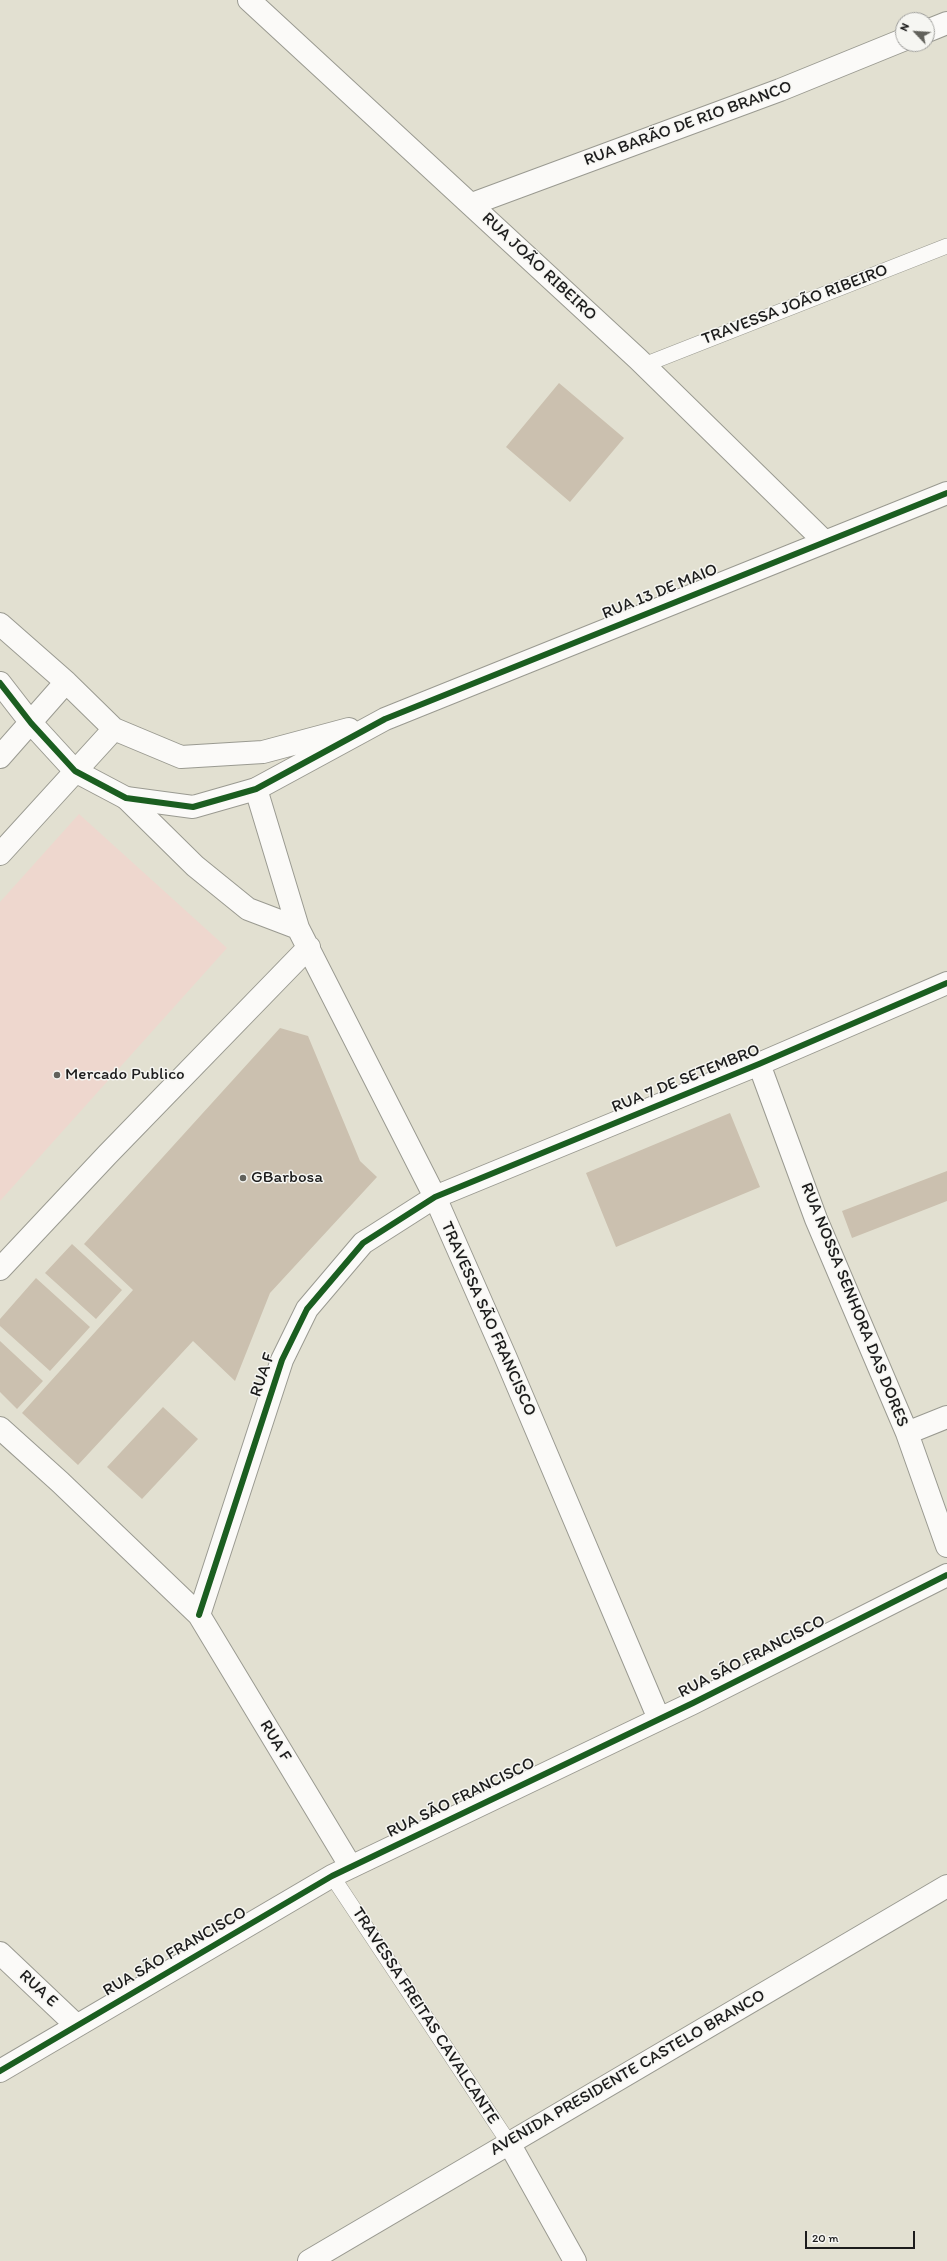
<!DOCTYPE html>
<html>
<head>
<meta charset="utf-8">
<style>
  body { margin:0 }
  #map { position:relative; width:947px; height:2261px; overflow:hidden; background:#e2e0d1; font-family:Itim,sans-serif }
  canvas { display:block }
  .north { position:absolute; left:895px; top:12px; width:40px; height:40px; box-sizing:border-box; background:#f6f6f2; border:1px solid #9f9f9c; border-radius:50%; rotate:295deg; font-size:11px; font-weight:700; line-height:16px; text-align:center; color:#1c1c1c }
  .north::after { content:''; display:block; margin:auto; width:14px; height:18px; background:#61615b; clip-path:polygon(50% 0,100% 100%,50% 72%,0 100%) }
  .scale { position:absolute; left:805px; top:2231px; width:110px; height:18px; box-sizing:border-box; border:2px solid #1c1c1c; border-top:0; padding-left:5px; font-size:12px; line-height:14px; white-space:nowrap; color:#1c1c1c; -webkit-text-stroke:3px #f6f6f2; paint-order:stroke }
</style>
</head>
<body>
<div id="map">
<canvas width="947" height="2261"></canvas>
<div class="north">N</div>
<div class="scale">20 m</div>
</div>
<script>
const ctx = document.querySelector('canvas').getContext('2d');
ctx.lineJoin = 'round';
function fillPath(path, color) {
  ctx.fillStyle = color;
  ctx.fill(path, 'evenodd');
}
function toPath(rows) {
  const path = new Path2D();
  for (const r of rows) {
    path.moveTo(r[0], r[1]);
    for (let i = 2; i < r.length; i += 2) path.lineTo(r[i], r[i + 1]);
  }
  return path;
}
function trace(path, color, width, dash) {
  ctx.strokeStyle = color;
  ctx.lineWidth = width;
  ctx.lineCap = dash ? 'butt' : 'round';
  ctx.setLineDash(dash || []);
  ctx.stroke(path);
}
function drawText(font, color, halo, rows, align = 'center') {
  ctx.font = font + ' Itim,sans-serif';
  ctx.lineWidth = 3;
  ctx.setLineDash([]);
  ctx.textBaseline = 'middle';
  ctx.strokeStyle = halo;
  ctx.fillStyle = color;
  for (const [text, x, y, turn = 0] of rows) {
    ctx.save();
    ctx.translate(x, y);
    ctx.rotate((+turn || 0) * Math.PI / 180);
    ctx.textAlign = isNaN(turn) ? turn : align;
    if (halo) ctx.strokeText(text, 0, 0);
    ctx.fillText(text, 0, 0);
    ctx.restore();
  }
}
fillPath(toPath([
  [79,814,227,948,0,1201,0,902]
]), '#eed7ce');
fillPath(toPath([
  [559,383,624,438,570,502,506,447],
  [280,1028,308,1036,360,1161,377,1177,270,1293,235,1381,193,1341,78,1465,22,1413,133,1290,84,1244],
  [730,1113,760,1187,616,1247,586,1173],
  [947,1171,947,1201,852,1238,842,1211],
  [72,1244,122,1290,96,1319,45,1273],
  [36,1278,90,1327,50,1371,0,1326,0,1319],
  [0,1341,43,1381,17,1409,0,1392],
  [163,1407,198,1439,142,1499,107,1467]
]), '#cbc0af');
const service = toPath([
  [644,365,947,246],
  [332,1876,509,2143]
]);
const minor = toPath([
  [256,789,298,928,435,1197,505,1356,659,1719],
  [126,798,195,866,248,909,298,928],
  [759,1064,816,1219,907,1433,947,1546],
  [0,1269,107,1155,309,947],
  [0,1428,60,1482,199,1615,351,1867],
  [907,1433,947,1417],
  [199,1615,282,1360,307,1309,363,1243,435,1197,759,1064,947,983],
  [0,1953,76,2025],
  [0,2071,332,1876,693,1703,947,1575],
  [509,2143,575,2261]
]);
const tertiary = toPath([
  [249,0,638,359,824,541],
  [927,31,947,23],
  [472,204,780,90,903,40],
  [0,624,66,682,114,729,181,757,263,752,349,729],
  [0,683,31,723,75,771,126,798,193,807,256,789,385,719,947,493],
  [0,757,66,682],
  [0,854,114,729]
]);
const secondary = toPath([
  [309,2261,947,1886]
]);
trace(service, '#9a9a91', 16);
trace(minor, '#9a9a91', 24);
trace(tertiary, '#9a9a91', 24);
trace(secondary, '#9a9a91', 24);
trace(service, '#fbfaf8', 15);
trace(minor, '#fbfaf8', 22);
trace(tertiary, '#fbfaf8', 22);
trace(secondary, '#fbfaf8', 22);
trace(toPath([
  [0,683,31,723,75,771,126,798,193,807,256,789,385,719,947,493],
  [199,1615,282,1360,307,1309,363,1243,435,1197,759,1064,947,983],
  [0,2071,332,1876,693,1703,947,1575]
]), '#1b5e20', 6);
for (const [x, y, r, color] of [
  [57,1075,4,"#61615b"],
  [243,1178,4,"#61615b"]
]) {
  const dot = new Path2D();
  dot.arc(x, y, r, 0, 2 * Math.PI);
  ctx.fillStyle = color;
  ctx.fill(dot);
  trace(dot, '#f6f6f2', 1.5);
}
drawText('17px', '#1c1c1c', '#f6f6f2', [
  ["RUA BARÃO DE RIO BRANCO",688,124,-20],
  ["RUA JOÃO RIBEIRO",539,267,43],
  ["TRAVESSA JOÃO RIBEIRO",795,305,-21],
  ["RUA 13 DE MAIO",660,592,-22],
  ["RUA 7 DE SETEMBRO",686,1079,-22],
  ["RUA NOSSA SENHORA DAS DORES",854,1305,68],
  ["TRAVESSA SÃO FRANCISCO",488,1319,66],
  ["RUA F",263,1375,-71],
  ["RUA SÃO FRANCISCO",752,1657,-27],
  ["RUA F",275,1741,59],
  ["RUA SÃO FRANCISCO",461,1798,-26],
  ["RUA SÃO FRANCISCO",175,1952,-30],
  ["RUA E",38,1989,43],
  ["TRAVESSA FREITAS CAVALCANTE",425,2016,57],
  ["AVENIDA PRESIDENTE CASTELO BRANCO",628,2073,-30]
]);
drawText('17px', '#1c1c1c', '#f6f6f2', [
  ["Mercado Publico",65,1075],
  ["GBarbosa",251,1178]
], 'left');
</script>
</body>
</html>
